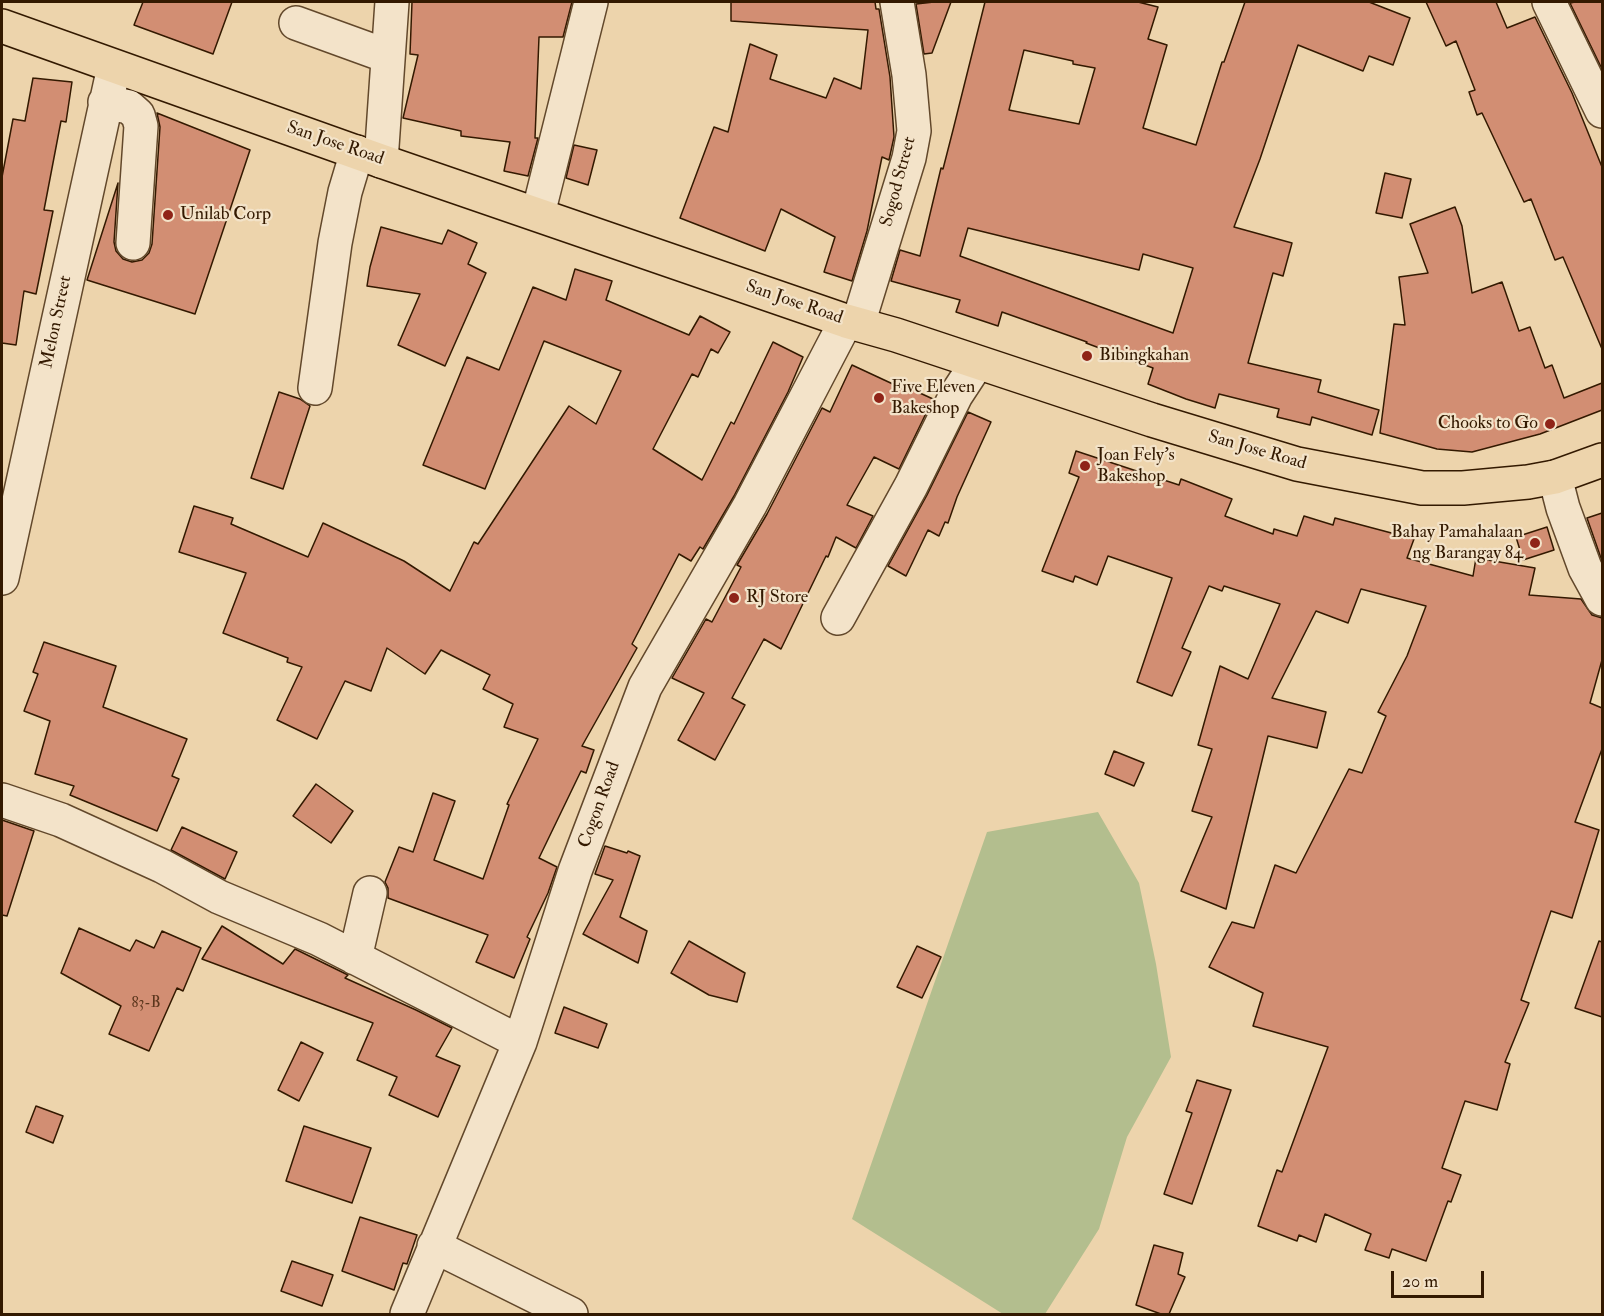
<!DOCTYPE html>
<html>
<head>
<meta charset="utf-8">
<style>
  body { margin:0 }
  #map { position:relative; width:1604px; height:1316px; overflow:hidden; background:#edd4ac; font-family:"IM FELL Double Pica",serif }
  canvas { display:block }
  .frame { position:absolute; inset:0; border:3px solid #331900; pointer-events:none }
  .scale { position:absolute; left:1391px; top:1271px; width:93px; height:27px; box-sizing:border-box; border:3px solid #331900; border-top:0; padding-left:8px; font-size:18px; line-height:21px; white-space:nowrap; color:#331900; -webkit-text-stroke:4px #f3e3c9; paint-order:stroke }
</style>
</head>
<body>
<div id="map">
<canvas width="1604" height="1316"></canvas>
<div class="frame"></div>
<div class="scale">20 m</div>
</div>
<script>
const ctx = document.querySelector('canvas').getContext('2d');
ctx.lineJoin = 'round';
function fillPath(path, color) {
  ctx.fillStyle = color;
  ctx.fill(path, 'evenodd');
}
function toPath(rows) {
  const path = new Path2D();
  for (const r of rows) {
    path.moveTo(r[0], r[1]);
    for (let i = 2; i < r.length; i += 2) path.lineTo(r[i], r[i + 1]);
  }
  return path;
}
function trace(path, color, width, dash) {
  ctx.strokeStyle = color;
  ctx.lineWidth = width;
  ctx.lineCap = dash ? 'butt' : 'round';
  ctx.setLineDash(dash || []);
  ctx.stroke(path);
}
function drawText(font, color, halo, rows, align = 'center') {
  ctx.font = font + ' "IM FELL Double Pica",serif';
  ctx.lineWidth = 4.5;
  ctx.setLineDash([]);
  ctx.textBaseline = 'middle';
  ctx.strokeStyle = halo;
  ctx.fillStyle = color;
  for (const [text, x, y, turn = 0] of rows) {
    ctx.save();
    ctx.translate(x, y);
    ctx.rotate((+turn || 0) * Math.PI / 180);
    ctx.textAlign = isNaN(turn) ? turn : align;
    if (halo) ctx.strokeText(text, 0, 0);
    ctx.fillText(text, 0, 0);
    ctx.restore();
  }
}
fillPath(toPath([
  [1098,812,1139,883,1156,964,1171,1057,1127,1137,1099,1229,1045,1314,1003,1314,852,1219,987,832]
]), '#b3be8e');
const building = toPath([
  [143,2,232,2,213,54,134,25,143,2],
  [412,2,572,2,563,37,539,37,535,138,538,138,528,176,504,171,510,142,461,136,461,131,403,118,418,55,410,54,412,2],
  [731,2,875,2,876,9,879,9,890,77,894,137,889,160,882,157,867,231,852,281,824,272,835,237,781,209,765,251,680,218,714,127,728,132,750,44,777,55,770,79,826,98,834,78,861,89,868,30,731,21,731,2],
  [934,2,951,2,932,53,924,54,916,4,934,2],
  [985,2,1138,2,1158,7,1148,39,1167,45,1143,128,1196,145,1222,62,1224,62,1245,2,1369,2,1410,18,1393,65,1369,56,1363,71,1298,45,1260,159,1234,227,1292,243,1283,276,1273,273,1248,363,1321,380,1318,392,1379,410,1372,435,1312,417,1310,425,1277,417,1279,409,1219,394,1215,408,1186,399,1148,384,1153,368,1086,343,1087,342,1002,312,998,326,956,312,960,300,891,281,900,250,920,256,941,168,943,169,953,130,985,2],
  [1024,50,1073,61,1073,64,1095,68,1079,124,1009,110,1024,50],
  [968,228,1139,270,1143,254,1193,268,1173,333,960,256,968,228],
  [1426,2,1496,2,1507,28,1535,17,1572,93,1602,167,1602,349,1563,257,1555,260,1531,199,1524,202,1482,113,1477,115,1469,92,1475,90,1456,41,1446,46,1426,2],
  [1575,2,1602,2,1602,69,1570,3,1575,2],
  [33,78,72,82,66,122,61,121,44,210,53,211,36,294,24,291,16,345,2,343,2,177,13,119,25,121,33,78],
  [157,113,250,150,195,314,87,280,118,183,114,242,116,251,123,259,132,262,142,260,149,253,152,244,160,127,157,113],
  [574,145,597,150,588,185,566,178,574,145],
  [1385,173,1411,179,1402,218,1376,213,1385,173],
  [1455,207,1462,226,1472,293,1502,282,1519,331,1530,327,1545,368,1552,365,1564,398,1602,383,1602,410,1540,434,1472,452,1437,449,1380,433,1394,324,1405,325,1399,277,1428,273,1410,224,1455,207],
  [381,227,442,244,448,230,477,243,468,264,486,273,445,366,398,345,420,294,367,286,370,267,381,227],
  [575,269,612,281,606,300,689,335,700,316,730,332,718,353,711,349,698,377,692,374,653,449,702,480,731,422,734,424,773,342,803,357,788,392,734,496,703,549,700,547,691,561,679,554,632,644,637,648,582,746,594,750,586,773,581,771,539,858,557,867,548,893,527,937,530,939,514,978,476,962,488,935,388,898,388,888,385,882,399,847,413,852,433,793,455,801,434,860,483,879,509,805,507,804,538,739,504,727,513,704,483,689,490,675,441,650,425,674,387,648,371,691,345,681,317,739,277,720,302,667,287,662,288,658,223,633,246,573,179,552,194,506,233,518,231,524,308,557,323,523,404,561,450,591,474,542,478,544,569,406,596,424,621,371,544,341,485,489,423,465,467,357,499,370,533,287,566,300,575,269],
  [852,365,910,392,911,389,933,399,899,469,874,457,847,505,873,516,856,548,836,537,828,557,826,556,781,649,764,639,732,698,745,705,715,760,678,740,704,693,672,678,706,619,712,622,741,567,737,565,767,514,822,408,830,412,852,365],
  [279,392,300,399,310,406,283,489,251,478,279,392],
  [968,412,991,422,957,497,948,523,945,522,939,536,928,530,906,576,888,566,927,495,968,412],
  [1076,451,1179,485,1181,479,1232,499,1225,516,1273,534,1274,529,1297,536,1304,516,1333,525,1335,518,1414,539,1407,558,1473,576,1476,558,1535,568,1529,595,1581,599,1592,615,1602,618,1602,660,1590,703,1602,708,1602,749,1575,822,1599,830,1572,918,1551,911,1521,1000,1529,1003,1505,1062,1510,1064,1497,1110,1465,1101,1442,1168,1461,1175,1451,1202,1448,1201,1426,1261,1392,1249,1389,1258,1365,1250,1371,1234,1325,1214,1316,1242,1299,1235,1297,1241,1258,1226,1277,1170,1282,1172,1328,1047,1253,1026,1263,993,1209,967,1232,922,1254,928,1275,865,1296,873,1349,769,1362,773,1386,716,1378,712,1407,656,1426,606,1361,589,1348,623,1316,611,1272,698,1326,712,1317,748,1268,736,1226,909,1181,891,1212,817,1192,811,1212,749,1198,745,1220,666,1248,679,1280,604,1224,586,1222,591,1209,586,1182,648,1191,652,1172,696,1137,682,1172,578,1108,556,1097,585,1075,576,1073,582,1042,571,1079,477,1069,473,1076,451],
  [1602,513,1602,561,1587,518,1602,513],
  [1547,527,1554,550,1523,560,1516,537,1547,527],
  [44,642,116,666,103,707,187,739,172,776,179,779,157,831,70,795,74,786,35,774,50,721,24,711,38,674,33,672,44,642],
  [1114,751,1144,763,1134,786,1105,774,1114,751],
  [316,784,353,811,331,843,293,816,316,784],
  [2,820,34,831,7,916,2,915,2,820],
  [182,827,237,852,225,879,171,850,182,827],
  [605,846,627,853,628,851,640,856,620,917,647,931,638,963,583,934,613,880,595,874,605,846],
  [222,926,283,964,295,949,348,975,345,978,416,1010,452,1028,436,1056,460,1066,438,1117,389,1095,397,1077,357,1060,373,1023,202,959,222,926],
  [79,928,130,951,136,940,154,948,162,931,201,948,183,991,177,988,149,1051,109,1034,121,1006,61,973,79,928],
  [689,941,745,973,737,1002,709,995,671,973,689,941],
  [1599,941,1602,942,1602,1017,1575,1008,1599,941],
  [917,946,941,957,922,998,897,987,917,946],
  [564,1007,607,1024,598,1048,555,1033,564,1007],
  [301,1042,323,1053,299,1101,278,1090,301,1042],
  [1197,1080,1231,1090,1192,1204,1164,1194,1192,1113,1186,1111,1197,1080],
  [36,1106,63,1116,53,1143,26,1132,36,1106],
  [304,1126,371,1148,352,1203,286,1181,304,1126],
  [360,1217,417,1235,407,1264,403,1263,394,1290,342,1271,360,1217],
  [1154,1245,1183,1253,1178,1274,1185,1277,1169,1314,1161,1314,1136,1305,1154,1245],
  [292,1261,333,1275,322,1306,281,1291,292,1261]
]);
fillPath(building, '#d28e73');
trace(building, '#331900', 1.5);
const minor = toPath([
  [1549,2,1602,111],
  [296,23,387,56],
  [105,102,129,107,138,115,141,126,133,243],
  [381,161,392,2],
  [538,214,591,2],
  [858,324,909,158,914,131,909,75,897,2],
  [315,388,335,243,345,192,357,152],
  [1555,477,1563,508,1585,568,1602,599],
  [2,578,114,67],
  [838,618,911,486,956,395,977,363],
  [2,800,61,820,162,866,219,897,319,939,520,1042],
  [355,958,370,893],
  [434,1246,571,1314],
  [407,1314,520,1042,575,871,645,687,750,505,846,321]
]);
const major = toPath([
  [2,26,381,161,846,321,896,335,1152,420,1297,464,1422,488,1463,488,1528,482,1555,477,1602,460]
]);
trace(minor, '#62482b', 36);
trace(major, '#331900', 36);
trace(minor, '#f3e3c9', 33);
trace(major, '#edd4ac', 33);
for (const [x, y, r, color] of [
  [168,215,6,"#8f2418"],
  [1087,356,6,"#8f2418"],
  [879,398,6,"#8f2418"],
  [1550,424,6,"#8f2418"],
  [1085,466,6,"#8f2418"],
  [1535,543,6,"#8f2418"],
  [734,598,6,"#8f2418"]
]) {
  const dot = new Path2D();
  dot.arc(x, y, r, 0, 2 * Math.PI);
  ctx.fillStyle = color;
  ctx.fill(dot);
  trace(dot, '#f3e3c9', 2);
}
drawText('15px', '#5b361d', null, [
  ["83-B",146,1004]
]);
drawText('18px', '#331900', '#f3e3c9', [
  ["San Jose Road",335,144,19],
  ["Sogod Street",899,182,-75],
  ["San Jose Road",794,303,19],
  ["Melon Street",57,322,-78],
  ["San Jose Road",1257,451,16],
  ["Cogon Road",600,805,-70]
]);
drawText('18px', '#331900', '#f3e3c9', [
  ["Unilab Corp",180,215],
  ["Bibingkahan",1099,356],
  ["Five Eleven",891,388],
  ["Bakeshop",891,409],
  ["Chooks to Go",1538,424,"right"],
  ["Joan Fely's",1097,456],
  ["Bakeshop",1097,477],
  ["Bahay Pamahalaan",1523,533,"right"],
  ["ng Barangay 84",1523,554,"right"],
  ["RJ Store",746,598]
], 'left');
</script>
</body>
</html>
